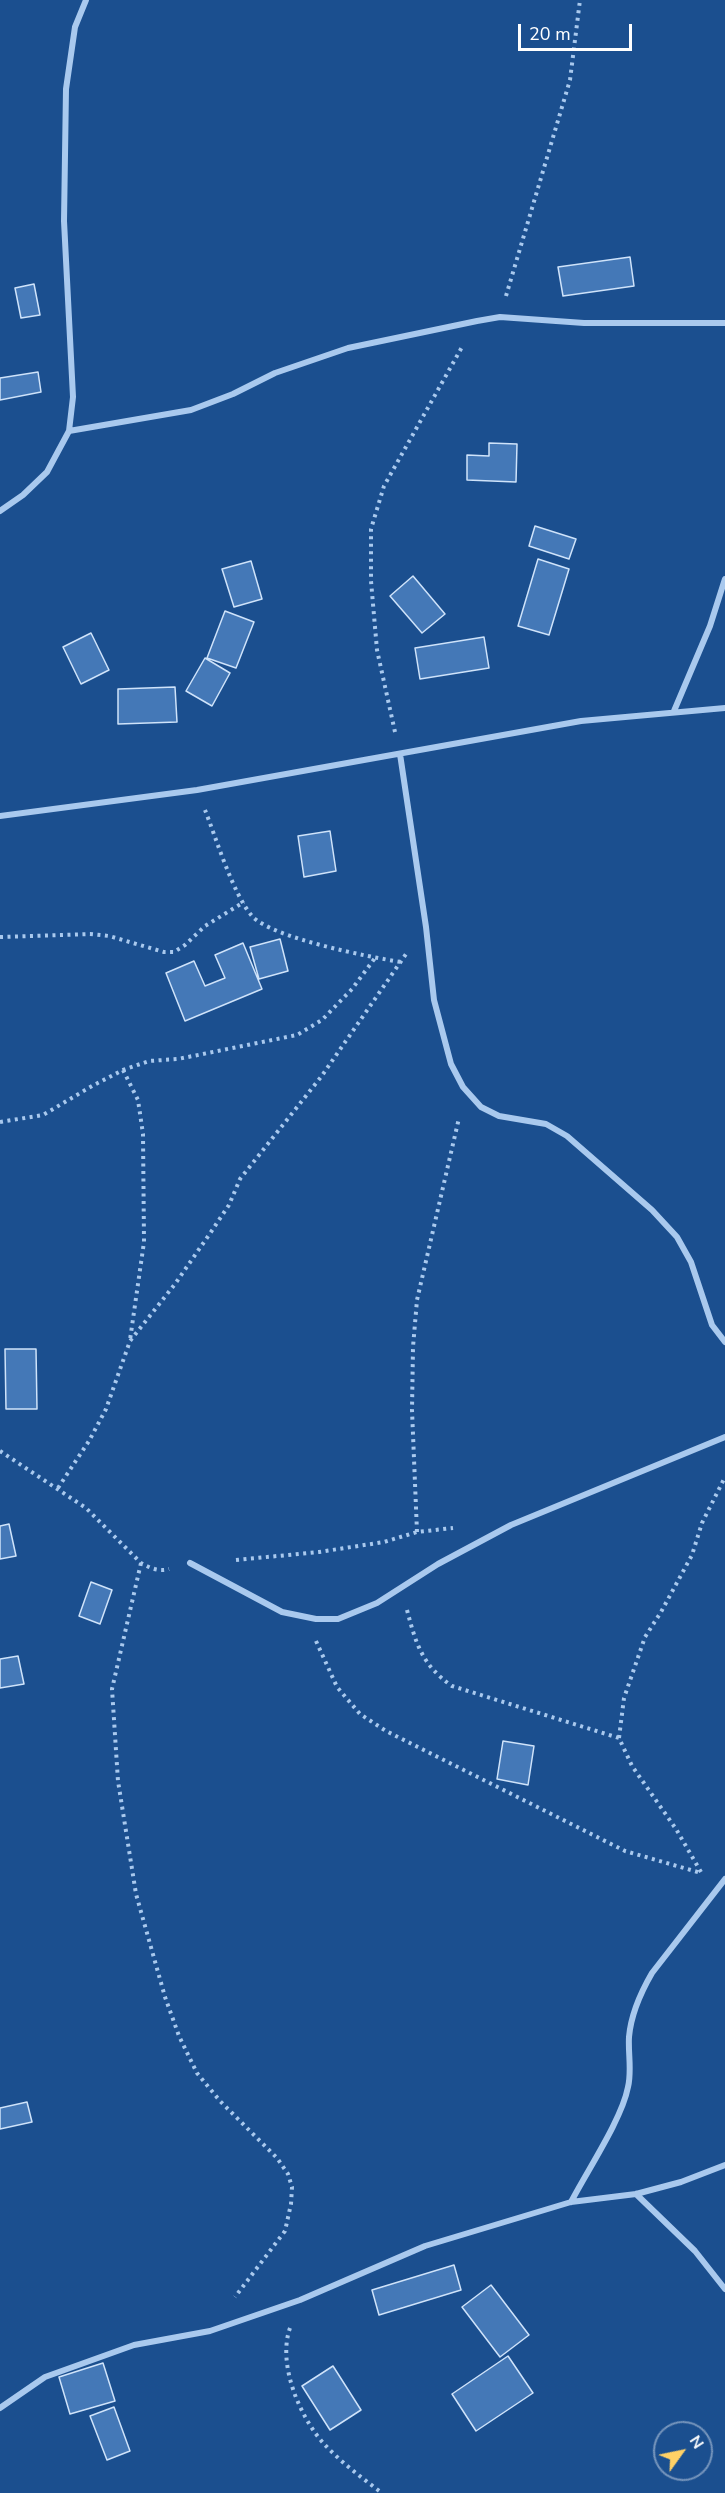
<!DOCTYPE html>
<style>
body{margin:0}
#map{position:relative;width:725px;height:2493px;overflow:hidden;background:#1b4f8f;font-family:"Nunito Sans",sans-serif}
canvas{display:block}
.north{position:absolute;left:653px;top:2421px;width:60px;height:60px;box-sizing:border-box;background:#1b4f8f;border:2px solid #7695bc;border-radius:50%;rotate:57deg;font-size:16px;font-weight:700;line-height:24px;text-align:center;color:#fff}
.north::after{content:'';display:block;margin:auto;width:21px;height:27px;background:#ffd166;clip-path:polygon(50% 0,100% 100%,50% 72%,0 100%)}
.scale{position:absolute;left:518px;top:24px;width:114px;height:27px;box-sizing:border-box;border:3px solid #fff;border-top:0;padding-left:8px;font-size:18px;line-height:21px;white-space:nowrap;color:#fff;-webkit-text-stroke:4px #1b4f8f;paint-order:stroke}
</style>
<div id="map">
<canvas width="725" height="2493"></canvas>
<div class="north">N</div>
<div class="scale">20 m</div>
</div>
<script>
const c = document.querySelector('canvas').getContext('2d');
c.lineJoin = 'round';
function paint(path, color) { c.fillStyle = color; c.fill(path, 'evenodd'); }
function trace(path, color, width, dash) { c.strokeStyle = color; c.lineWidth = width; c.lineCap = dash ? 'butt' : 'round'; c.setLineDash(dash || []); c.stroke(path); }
const building = new Path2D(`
 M 630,257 L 634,286 L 563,296 L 558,267 Z
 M 34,284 L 40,315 L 21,318 L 15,288 Z
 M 38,372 L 41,392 L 0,400 L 0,378 Z
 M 489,443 L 517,444 L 516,482 L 467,480 L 467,455 L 489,456 Z
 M 535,526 L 576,539 L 569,559 L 529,546 Z
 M 538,559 L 569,569 L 549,635 L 518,626 Z
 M 251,561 L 262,599 L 234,607 L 222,569 Z
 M 413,576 L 445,614 L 422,633 L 390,596 Z
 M 225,611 L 254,622 L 236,668 L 207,658 Z
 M 91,633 L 109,670 L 81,684 L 63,647 Z
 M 484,637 L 489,668 L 420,679 L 415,648 Z
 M 205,658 L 230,673 L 212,706 L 186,691 Z
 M 175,687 L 177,722 L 118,724 L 118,689 Z
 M 330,831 L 336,871 L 304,877 L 298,836 Z
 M 280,939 L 288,971 L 259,979 L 250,947 Z
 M 243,943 L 262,989 L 185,1021 L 166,973 L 194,961 L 205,986 L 225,978 L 215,955 Z
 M 5,1349 L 36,1349 L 37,1409 L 6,1409 Z
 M 9,1524 L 16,1556 L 0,1559 L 0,1526 Z
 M 91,1582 L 112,1590 L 100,1624 L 79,1616 Z
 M 18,1656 L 24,1684 L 0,1688 L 0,1659 Z
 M 503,1741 L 534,1746 L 528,1785 L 497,1779 Z
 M 27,2102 L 32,2122 L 0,2129 L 0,2108 Z
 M 454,2265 L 461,2290 L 379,2315 L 372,2290 Z
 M 491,2285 L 529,2335 L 500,2357 L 462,2307 Z
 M 508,2356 L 533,2393 L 476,2431 L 452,2394 Z
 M 103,2363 L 115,2401 L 70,2414 L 59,2377 Z
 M 333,2366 L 361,2410 L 330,2430 L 302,2386 Z
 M 114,2407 L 130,2451 L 107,2460 L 90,2416 Z`);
const path = new Path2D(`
 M 506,296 L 570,80 L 580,0
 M 395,732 L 377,650 L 371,581 L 371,529 L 384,486 L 462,347
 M 205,810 C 216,838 233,894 252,916 C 272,938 369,957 401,962
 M 0,937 L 90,934 L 109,936 L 164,952 L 174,952 L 185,945 L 205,926 L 244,902
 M 123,1070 L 138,1100 L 143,1134 L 144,1242 L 130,1340
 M 0,1122 L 43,1115 L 92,1086 L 123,1070 L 149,1061 L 178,1059 L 297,1035 L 322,1020 L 352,989 L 375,958
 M 0,1451 L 86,1508 L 141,1563 C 150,1568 159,1572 169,1569
 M 58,1488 L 89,1441 L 106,1409 L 130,1341 L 175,1284 L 211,1232 L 229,1205 L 240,1179 L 321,1077 L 406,954
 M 417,1532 L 412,1410 L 413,1347 L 417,1300 L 459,1118
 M 236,1560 L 319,1552 L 384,1542 L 417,1532 L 453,1528
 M 141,1563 L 112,1689 L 118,1781 L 136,1894 L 165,1997 L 179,2036 L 197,2073 L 220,2101 L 277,2158 L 288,2174 L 292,2187 L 291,2204 L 285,2231 L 235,2297
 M 407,1610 C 416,1644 422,1665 452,1686 L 619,1738
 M 316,1641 L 337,1687 L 360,1714 L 386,1731 L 625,1851 L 701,1873
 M 701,1872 L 676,1829 L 632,1766 L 619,1738 L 624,1698 L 645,1637 L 661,1612 L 692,1555 L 702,1523 L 725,1477
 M 290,2328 C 277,2364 300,2418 325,2445 C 342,2463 362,2478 382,2493`);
const minor = new Path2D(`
 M 69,431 L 191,410 L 233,394 L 275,373 L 348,348 L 477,321 L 500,317 L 584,323 L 725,323
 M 0,511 L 23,495 L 47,472 L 69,431 L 73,397 L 64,221 L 66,89 L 75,27 L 86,0
 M 674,711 L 710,626 L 725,579
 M 400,754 L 426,927 L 434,1000 L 451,1064 L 463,1087 L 481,1107 L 499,1116 L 546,1124 L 567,1136 L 652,1210 L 677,1237 L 691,1262 L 712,1325 L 725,1342
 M 0,816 L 197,790 L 581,721 L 725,708
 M 190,1563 L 282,1612 L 316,1619 L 338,1619 L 377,1603 L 438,1564 L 511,1525 L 725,1437
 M 636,2194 L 695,2251 L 725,2289
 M 571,2202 C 587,2171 622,2119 628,2087 C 632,2071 628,2054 629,2037 C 631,2014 641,1992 652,1973 L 725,1879
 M 0,2408 L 45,2377 L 134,2345 L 210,2331 L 300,2300 L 425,2246 L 571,2202 L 636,2194 L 681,2182 L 725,2165`);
paint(building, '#4478b7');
trace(building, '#cfe3fa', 1.5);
trace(path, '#a9c9ee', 4, [3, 4.5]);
trace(minor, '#a9c9ee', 6);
</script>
